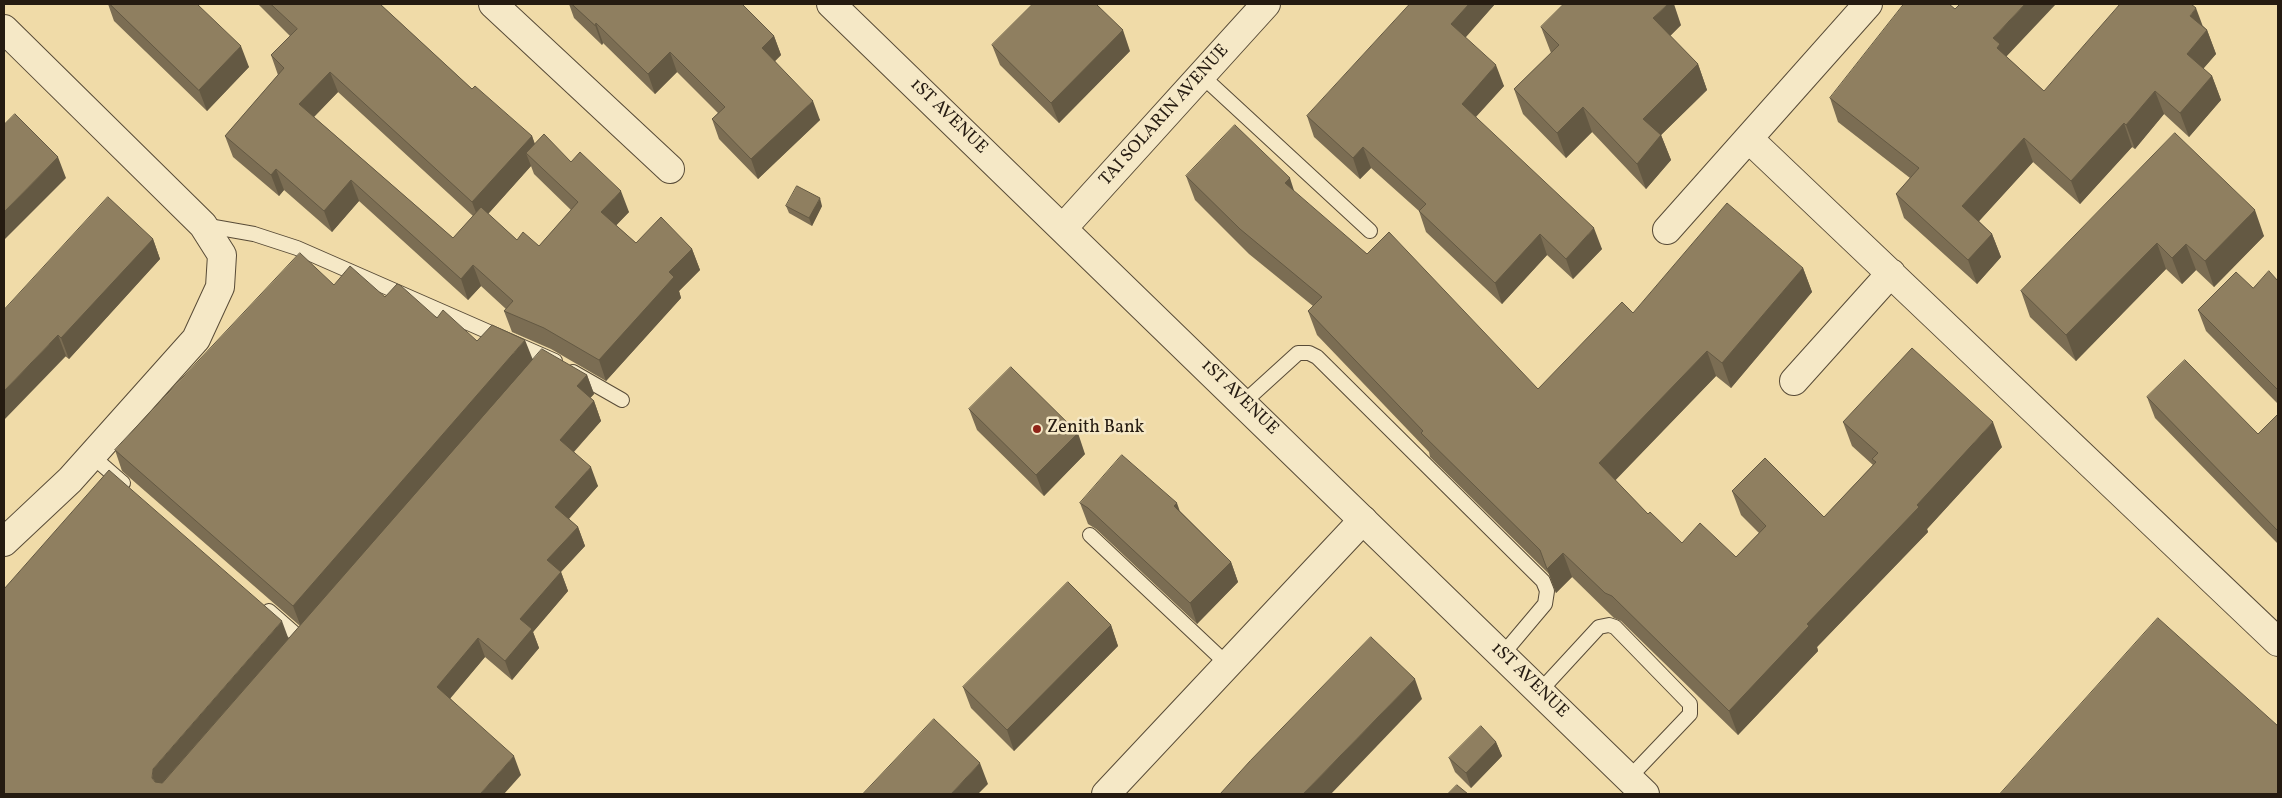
<!DOCTYPE html>
<style>
body{margin:0}
#map{position:relative;width:2282px;height:798px;overflow:hidden;background:#f0dba8;font-family:Vollkorn,serif}
canvas{display:block}
.frame{position:absolute;inset:0;border:5px solid #251b11;pointer-events:none}
</style>
<div id="map">
<canvas width="2282" height="798"></canvas>
<div class="frame"></div>
</div>
<script>
const c = document.querySelector('canvas').getContext('2d');
c.lineJoin = 'round';
function trace(path, color, width, dash) { c.strokeStyle = color; c.lineWidth = width; c.lineCap = dash ? 'butt' : 'round'; c.setLineDash(dash || []); c.stroke(path); }
function paint(path, color) { c.fillStyle = color; c.fill(path, 'evenodd'); }
function label(font, color, halo, rows, align = 'center') {
  c.font = font + ' Vollkorn,serif'; c.lineWidth = 5; c.setLineDash([]); c.textBaseline = 'middle'; c.strokeStyle = halo; c.fillStyle = color; for (const [text, x, y, turn = 0] of rows) {
    c.save(); c.translate(x, y); c.rotate((+turn || 0) * Math.PI / 180); c.textAlign = isNaN(turn) ? turn : align; if (halo) c.strokeText(text, 0, 0); c.fillText(text, 0, 0); c.restore();
  }
}
const service = new Path2D(`
 M 1201,75 L 1370,231
 M 203,225 L 254,234 L 297,248 L 555,361
 M 573,372 L 622,400
 M 1243,403 L 1298,353 L 1309,353 L 1317,357 L 1543,581 L 1547,591 L 1545,604 L 1502,655
 M 92,456 L 123,483
 M 1090,535 L 1227,664
 M 269,611 L 302,640
 M 1540,691 L 1599,627 L 1609,625 L 1615,627 L 1690,704 L 1690,714 L 1629,778`);
const minor = new Path2D(`
 M 493,4 L 670,169
 M 4,29 L 203,225 L 222,255 L 220,287 L 196,339 L 70,480 L 4,542
 M 1749,139 L 2278,642
 M 1063,228 L 1266,4
 M 1667,230 L 1868,4
 M 1794,381 L 1891,273
 M 1106,794 L 1363,520`);
const tertiary = new Path2D(`
 M 831,4 L 1645,794`);
const wall = new Path2D(`
 M 108,4 L 197,4 L 249,67 L 207,111 L 114,21 Z
 M 258,4 L 380,4 L 472,89 L 532,136 L 535,144 L 571,162 L 629,212 L 616,225 L 636,243 L 692,249 L 700,270 L 679,291 L 681,298 L 606,381 L 551,349 L 512,332 L 504,311 L 506,309 L 481,286 L 468,300 L 359,201 L 332,232 L 284,190 L 279,196 L 233,157 L 225,136 L 278,75 L 271,55 L 290,36 ZM 338,92 L 473,216 L 453,238 L 314,117 ZM 531,166 L 534,174 L 571,210 L 539,246 L 517,240 L 488,214 Z
 M 569,4 L 742,4 L 774,36 L 781,55 L 775,61 L 820,120 L 758,179 L 719,139 L 712,119 L 718,113 L 677,72 L 655,94 L 603,43 L 602,45 L 574,18 Z
 M 1410,4 L 1495,4 L 1465,37 L 1504,86 L 1476,117 L 1602,249 L 1573,279 L 1547,255 L 1502,304 L 1426,232 L 1419,211 L 1371,168 L 1360,179 L 1314,137 L 1307,116 Z
 M 1681,25 L 1670,36 L 1698,64 L 1707,90 L 1661,135 L 1671,160 L 1646,189 L 1592,132 L 1566,158 L 1523,114 L 1514,89 L 1551,53 L 1541,27 Z
 M 2203,26 L 2207,30 L 2216,54 L 2203,69 L 2212,76 L 2221,100 L 2189,137 L 2164,114 L 2135,149 L 2132,147 L 2080,204 L 2033,162 L 1979,221 L 1992,234 L 2001,257 L 1977,284 L 1904,218 L 1896,194 L 1910,178 L 1838,122 L 1830,98 L 2007,57 L 2044,91 Z
 M 992,45 L 1130,51 L 1059,123 L 1000,65 Z
 M 2175,133 L 2264,236 L 2214,287 L 2196,270 L 2182,284 L 2166,269 L 2076,361 L 2030,317 L 2021,291 Z
 M 1186,176 L 1294,192 L 1367,254 L 1538,389 L 1633,313 L 1803,268 L 1812,292 L 1731,388 L 1716,376 L 1615,480 L 1648,514 L 1682,543 L 1736,557 L 1759,533 L 1741,515 L 1732,491 L 1824,517 L 1873,465 L 1852,446 L 1843,422 L 2002,447 L 1927,529 L 1928,532 L 1817,647 L 1818,651 L 1738,735 L 1621,621 L 1614,618 L 1572,577 L 1556,593 L 1549,574 L 1430,457 L 1429,452 L 1317,335 L 1308,311 L 1313,306 L 1249,254 L 1195,200 Z
 M 786,206 L 822,206 L 812,226 L 789,213 Z
 M 153,239 L 160,259 L 69,359 L 4,310 Z
 M 2278,281 L 2278,404 L 2206,331 L 2198,310 L 2253,288 Z
 M 334,285 L 385,297 L 437,318 L 477,341 L 532,360 L 587,375 L 594,394 L 590,398 L 594,401 L 601,421 L 574,452 L 598,486 L 569,519 L 578,527 L 585,546 L 561,572 L 568,591 L 533,632 L 539,648 L 512,680 L 485,657 L 450,698 L 521,775 L 289,639 L 300,626 L 122,471 L 115,450 Z
 M 2147,397 L 2258,434 L 2278,414 L 2278,544 L 2155,418 Z
 M 969,409 L 1085,454 L 1044,496 L 977,430 Z
 M 1080,503 L 1180,511 L 1231,562 L 1238,582 L 1197,624 L 1096,529 L 1088,524 Z
 M 1111,625 L 1118,646 L 1014,751 L 971,708 L 963,687 Z
 M 1496,742 L 1502,756 L 1471,788 L 1455,772 L 1449,758 Z`);
const shadedWall = new Path2D(`
 M 1469,4 L 1495,4 L 1459,45 L 1451,24 Z
 M 1668,4 L 1674,4 L 1681,25 L 1662,44 L 1653,18 Z
 M 2025,4 L 2056,4 L 2005,58 L 2005,72 L 1993,38 Z
 M 2196,8 L 2205,32 L 2190,16 Z
 M 596,23 L 603,43 L 602,45 L 595,25 Z
 M 1123,30 L 1130,51 L 1059,123 L 1051,103 Z
 M 2207,30 L 2216,54 L 2195,78 L 2187,54 Z
 M 774,36 L 781,55 L 769,67 L 762,48 Z
 M 241,46 L 249,67 L 207,111 L 199,90 Z
 M 670,52 L 677,72 L 655,94 L 648,74 Z
 M 1698,64 L 1707,90 L 1661,135 L 1671,160 L 1646,189 L 1637,164 L 1643,119 Z
 M 1496,65 L 1504,86 L 1469,124 L 1462,104 Z
 M 330,72 L 338,92 L 306,125 L 299,104 Z
 M 2212,76 L 2221,100 L 2189,137 L 2180,113 Z
 M 2155,91 L 2164,114 L 2135,149 L 2126,125 Z
 M 813,101 L 820,120 L 758,179 L 751,159 Z
 M 1583,107 L 1592,132 L 1566,158 L 1557,133 Z
 M 2124,123 L 2132,147 L 2080,204 L 2071,181 Z
 M 532,136 L 539,157 L 526,153 L 531,166 L 480,223 L 472,202 Z
 M 2024,138 L 2033,162 L 1971,230 L 1962,206 Z
 M 1363,147 L 1371,168 L 1360,179 L 1353,158 Z
 M 58,157 L 66,178 L 4,240 L 4,212 Z
 M 276,169 L 284,190 L 279,196 L 271,175 Z
 M 1290,178 L 1298,203 L 1285,183 Z
 M 351,180 L 359,201 L 332,232 L 324,211 Z
 M 621,191 L 629,212 L 609,233 L 601,212 Z
 M 820,198 L 822,206 L 812,226 L 809,218 Z
 M 2255,210 L 2264,236 L 2214,287 L 2205,261 Z
 M 1594,228 L 1602,249 L 1573,279 L 1566,259 Z
 M 1540,234 L 1547,255 L 1502,304 L 1495,283 Z
 M 1992,234 L 2001,257 L 1977,284 L 1968,260 Z
 M 153,239 L 160,259 L 69,359 L 61,338 Z
 M 2157,243 L 2166,269 L 2076,361 L 2066,335 Z
 M 2186,244 L 2196,270 L 2182,284 L 2172,258 Z
 M 692,249 L 700,270 L 679,291 L 681,298 L 606,381 L 599,360 L 669,272 Z
 M 473,265 L 481,286 L 468,300 L 461,279 Z
 M 1803,268 L 1812,292 L 1731,388 L 1722,363 Z
 M 58,335 L 66,356 L 4,420 L 4,391 Z
 M 525,340 L 533,360 L 301,627 L 293,606 Z
 M 1707,351 L 1716,376 L 1608,488 L 1599,463 Z
 M 587,375 L 594,394 L 584,405 L 577,386 Z
 M 594,401 L 601,421 L 567,459 L 560,440 Z
 M 1993,422 L 2002,447 L 1927,529 L 1928,532 L 1817,647 L 1818,651 L 1738,735 L 1729,711 L 1807,624 Z
 M 1078,433 L 1085,454 L 1044,496 L 1036,475 Z
 M 591,467 L 598,486 L 562,526 L 555,507 Z
 M 1177,503 L 1184,523 L 1174,506 Z
 M 578,527 L 585,546 L 554,579 L 547,560 Z
 M 1563,553 L 1572,577 L 1556,593 L 1547,569 Z
 M 1231,562 L 1238,582 L 1197,624 L 1190,603 Z
 M 561,572 L 568,591 L 533,632 L 539,648 L 512,680 L 505,661 L 520,619 Z
 M 282,621 L 289,640 L 160,788 L 152,778 L 153,769 Z
 M 1111,625 L 1118,646 L 1014,751 L 1007,730 Z
 M 478,638 L 485,657 L 444,706 L 437,687 Z
 M 1415,679 L 1422,699 L 1331,794 L 1303,794 Z
 M 1496,742 L 1502,756 L 1471,788 L 1466,773 Z
 M 514,756 L 521,775 L 504,794 L 481,794 L 481,793 Z
 M 980,763 L 988,784 L 978,794 L 951,794 Z`);
const building = new Path2D(`
 M 110,4 L 197,4 L 241,46 L 199,90 Z
 M 271,4 L 380,4 L 472,89 L 475,86 L 532,136 L 472,202 L 330,72 L 299,104 L 453,238 L 481,207 L 517,240 L 523,232 L 539,246 L 578,202 L 526,153 L 544,134 L 571,162 L 580,152 L 621,191 L 601,212 L 636,243 L 661,217 L 692,249 L 669,272 L 674,277 L 599,360 L 544,328 L 504,311 L 513,301 L 473,265 L 461,279 L 351,180 L 324,211 L 276,169 L 271,175 L 225,136 L 284,68 L 271,55 L 297,29 Z
 M 572,4 L 742,4 L 774,36 L 762,48 L 813,101 L 751,159 L 712,119 L 725,107 L 670,52 L 648,74 L 596,23 L 595,25 Z
 M 1033,4 L 1096,4 L 1123,30 L 1051,103 L 992,45 Z
 M 1410,4 L 1469,4 L 1451,24 L 1496,65 L 1462,104 L 1594,228 L 1566,259 L 1540,234 L 1495,283 L 1419,211 L 1426,204 L 1363,147 L 1353,158 L 1307,116 Z
 M 1564,4 L 1668,4 L 1653,18 L 1698,64 L 1643,119 L 1661,135 L 1637,164 L 1583,107 L 1557,133 L 1514,89 L 1559,45 L 1541,27 Z
 M 1904,4 L 1949,4 L 1955,9 L 1960,4 L 2025,4 L 1993,38 L 2000,44 L 1997,48 L 2044,91 L 2120,4 L 2191,4 L 2196,8 L 2190,16 L 2207,30 L 2187,54 L 2212,76 L 2180,113 L 2155,91 L 2126,125 L 2124,123 L 2071,181 L 2024,138 L 1962,206 L 1992,234 L 1968,260 L 1896,194 L 1919,168 L 1830,98 Z
 M 15,114 L 58,157 L 4,212 L 4,125 Z
 M 1235,125 L 1290,178 L 1285,183 L 1367,254 L 1389,232 L 1538,389 L 1622,302 L 1633,313 L 1727,203 L 1803,268 L 1722,363 L 1707,351 L 1599,463 L 1648,514 L 1650,512 L 1682,543 L 1700,523 L 1736,557 L 1766,526 L 1732,491 L 1765,458 L 1824,517 L 1876,462 L 1872,459 L 1878,453 L 1843,422 L 1912,348 L 1993,422 L 1917,505 L 1919,507 L 1807,624 L 1809,626 L 1729,711 L 1612,596 L 1605,593 L 1563,553 L 1547,569 L 1540,550 L 1421,433 L 1423,431 L 1308,311 L 1322,297 L 1240,229 L 1186,176 Z
 M 2175,133 L 2255,210 L 2205,261 L 2186,244 L 2172,258 L 2157,243 L 2066,335 L 2021,291 Z
 M 797,186 L 820,198 L 809,218 L 786,206 Z
 M 108,197 L 153,239 L 61,338 L 58,335 L 4,391 L 4,310 Z
 M 300,253 L 334,285 L 350,266 L 385,297 L 397,284 L 400,285 L 437,318 L 443,310 L 477,341 L 492,325 L 525,340 L 293,606 L 115,450 Z
 M 2269,271 L 2278,281 L 2278,390 L 2198,310 L 2236,272 L 2253,288 Z
 M 542,349 L 587,375 L 577,386 L 594,401 L 560,440 L 591,467 L 555,507 L 578,527 L 547,560 L 561,572 L 520,619 L 532,629 L 505,661 L 478,638 L 437,687 L 514,756 L 481,793 L 482,794 L 4,794 L 4,589 L 109,470 L 282,621 L 153,769 L 152,778 L 155,782 L 162,783 Z
 M 2185,360 L 2258,434 L 2278,414 L 2278,531 L 2147,397 Z
 M 1011,367 L 1078,433 L 1036,475 L 969,409 Z
 M 1122,455 L 1177,503 L 1174,506 L 1231,562 L 1190,603 L 1088,508 L 1080,503 Z
 M 1068,582 L 1111,625 L 1007,730 L 963,687 Z
 M 2158,618 L 2278,726 L 2278,794 L 2000,794 Z
 M 1371,637 L 1415,679 L 1303,794 L 1220,794 L 1250,761 Z
 M 934,719 L 980,763 L 951,794 L 863,794 Z
 M 1481,726 L 1496,742 L 1466,773 L 1449,758 Z
 M 1457,785 L 1468,794 L 1448,794 Z`);
const markers = [
 [1037,429,5,"#8f2418"]
];
const streetNames = [
 ["TAI SOLARIN AVENUE",1165,116,-48],
 ["1ST AVENUE",948,117,44],
 ["1ST AVENUE",1239,398,44],
 ["1ST AVENUE",1529,681,44]
];
const poiNames = [
 ["Zenith Bank",1047,429]
];
trace(service, '#584b37', 16);
trace(minor, '#584b37', 30);
trace(tertiary, '#584b37', 30);
trace(service, '#f5e8c6', 14);
trace(minor, '#f5e8c6', 28);
trace(tertiary, '#f5e8c6', 28);
paint(wall, '#7b6d53');
paint(shadedWall, '#645943');
paint(building, '#8f7f60');
trace(building, '#645943', 1);
for (const [x, y, r, color] of markers) { const dot = new Path2D(); dot.arc(x, y, r, 0, 2 * Math.PI); c.fillStyle = color; c.fill(dot); trace(dot, '#f5e8c6', 2); }
label('18px', '#251b11', '#f5e8c6', streetNames);
label('18px', '#251b11', '#f5e8c6', poiNames, 'left');
</script>
